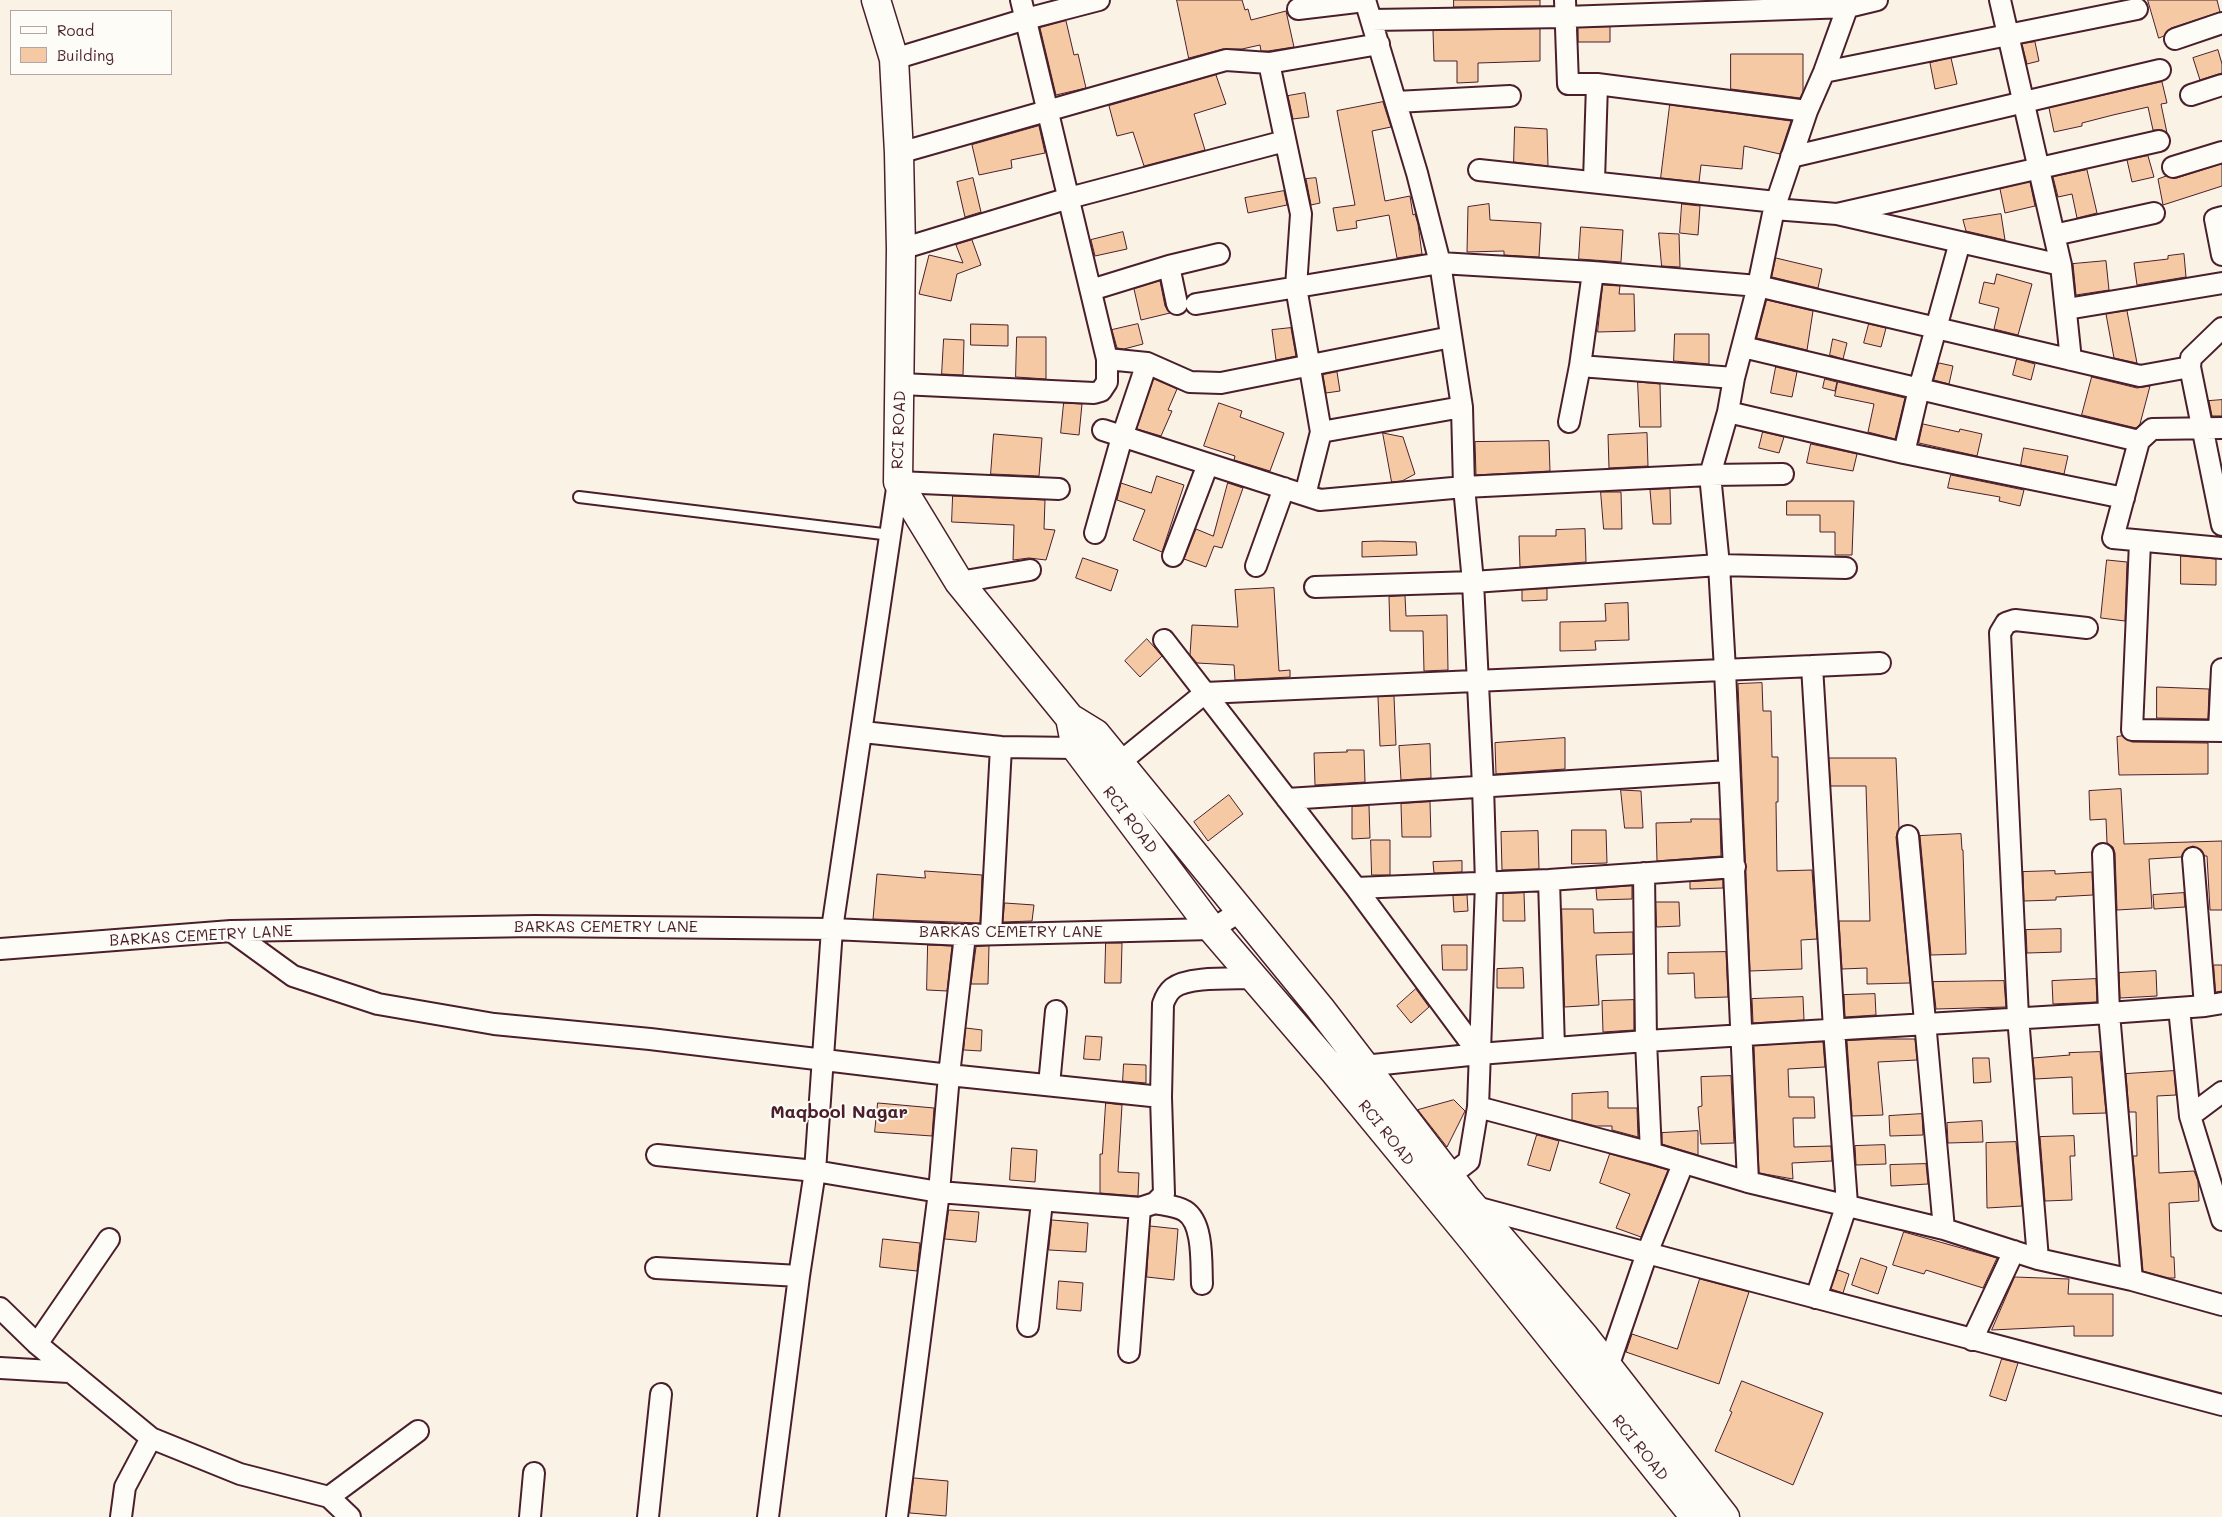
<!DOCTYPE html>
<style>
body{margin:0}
#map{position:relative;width:2222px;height:1517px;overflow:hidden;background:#fbf2e6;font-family:Mali,sans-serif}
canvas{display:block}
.legend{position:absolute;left:10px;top:10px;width:162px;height:65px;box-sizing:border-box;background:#fdfcf7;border:1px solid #b5a4a5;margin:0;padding:6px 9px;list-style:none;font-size:15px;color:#4a1f2b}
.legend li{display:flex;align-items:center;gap:10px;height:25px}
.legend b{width:25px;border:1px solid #b5a4a5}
</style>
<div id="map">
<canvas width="2222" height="1517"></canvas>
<ul class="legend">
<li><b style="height:6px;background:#fdfcf7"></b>Road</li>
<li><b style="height:14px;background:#f5c9a4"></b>Building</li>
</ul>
</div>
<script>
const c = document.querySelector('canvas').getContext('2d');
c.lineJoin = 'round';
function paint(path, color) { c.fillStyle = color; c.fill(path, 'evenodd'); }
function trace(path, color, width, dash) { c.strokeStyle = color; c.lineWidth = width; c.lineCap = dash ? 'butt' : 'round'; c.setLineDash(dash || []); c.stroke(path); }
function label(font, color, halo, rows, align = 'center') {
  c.font = font + ' Mali,sans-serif'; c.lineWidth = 4; c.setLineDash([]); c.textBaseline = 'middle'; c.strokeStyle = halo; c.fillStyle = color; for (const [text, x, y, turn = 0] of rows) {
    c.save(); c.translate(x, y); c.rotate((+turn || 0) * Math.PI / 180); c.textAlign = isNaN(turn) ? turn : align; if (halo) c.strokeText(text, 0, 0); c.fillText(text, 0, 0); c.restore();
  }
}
const building = new Path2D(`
 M 1177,0 L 1242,0 L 1245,10 L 1248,9 L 1251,20 L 1286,11 L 1294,47 L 1268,51 L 1261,51 L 1260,45 L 1242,49 L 1223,49 L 1189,58 Z
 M 1454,0 L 1540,0 L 1540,6 L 1454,7 Z
 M 2148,0 L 2217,0 L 2220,12 L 2171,28 L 2164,36 L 2159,38 Z
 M 1066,21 L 1074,55 L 1078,54 L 1086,88 L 1056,95 L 1040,28 Z
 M 1610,27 L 1610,42 L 1578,42 L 1578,28 Z
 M 1540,29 L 1540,61 L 1478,63 L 1478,82 L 1457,83 L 1457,61 L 1434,61 L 1433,31 Z
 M 2035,42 L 2039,61 L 2027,64 L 2022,44 Z
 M 2218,50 L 2222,64 L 2222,73 L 2200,80 L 2193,58 Z
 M 1731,54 L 1803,54 L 1803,92 L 1800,98 L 1731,89 Z
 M 1951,58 L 1957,84 L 1935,89 L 1930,63 Z
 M 1216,75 L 1226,104 L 1194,114 L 1205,150 L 1144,166 L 1133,132 L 1117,136 L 1109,106 Z
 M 2162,82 L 2167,103 L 2161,104 L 2167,133 L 2162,130 L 2153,130 L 2148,107 L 2113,115 L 2082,123 L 2082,126 L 2054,132 L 2049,108 Z
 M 1305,93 L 1309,117 L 1293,119 L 1288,96 Z
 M 1383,102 L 1391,127 L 1372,131 L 1385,201 L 1410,196 L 1413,215 L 1415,214 L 1418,224 L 1422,254 L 1397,258 L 1389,215 L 1356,221 L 1357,228 L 1337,231 L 1333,208 L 1355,205 L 1337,111 Z
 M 1670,105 L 1791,121 L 1780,154 L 1744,146 L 1742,169 L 1701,165 L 1699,182 L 1661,178 Z
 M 1039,126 L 1045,153 L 1011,160 L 1012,168 L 979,175 L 972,145 Z
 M 1515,127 L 1547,129 L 1548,166 L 1514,162 Z
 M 2148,156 L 2154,177 L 2132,182 L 2127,160 Z
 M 2222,164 L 2222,186 L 2163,205 L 2158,179 L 2166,176 L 2176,178 Z
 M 2087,170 L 2097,213 L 2077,218 L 2072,194 L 2058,197 L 2053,177 Z
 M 973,178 L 981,212 L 965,217 L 957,182 Z
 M 1316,178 L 1320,203 L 1311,205 L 1306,179 Z
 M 2030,182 L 2035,206 L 2005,213 L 2000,189 Z
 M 1284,191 L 1287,205 L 1248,213 L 1245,198 Z
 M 1489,204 L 1490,220 L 1541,223 L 1539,257 L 1504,255 L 1504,251 L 1467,252 L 1468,207 Z
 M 1682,204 L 1700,206 L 1698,235 L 1680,233 Z
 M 2001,214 L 2005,240 L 1966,231 L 1963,220 Z
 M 1581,227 L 1623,230 L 1621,262 L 1579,259 Z
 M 1123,232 L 1127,249 L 1095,256 L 1091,240 Z
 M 1659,233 L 1679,234 L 1680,267 L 1662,266 Z
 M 972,240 L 981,265 L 957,274 L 951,301 L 919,294 L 929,255 L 963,263 L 956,245 Z
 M 2184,254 L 2186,277 L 2137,285 L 2134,263 L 2168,259 L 2168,256 Z
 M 1776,258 L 1822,269 L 1818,288 L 1772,277 Z
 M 2106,261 L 2109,290 L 2076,295 L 2073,264 Z
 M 1997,274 L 2032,284 L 2018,335 L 1994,329 L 1999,308 L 1979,303 L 1984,282 L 1994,284 Z
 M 1160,281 L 1165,306 L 1170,313 L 1141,320 L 1134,289 Z
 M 1603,285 L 1620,286 L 1619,294 L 1634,294 L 1635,331 L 1598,332 Z
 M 1767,300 L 1813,311 L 1807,350 L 1757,338 Z
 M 2127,311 L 2137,363 L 2114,358 L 2106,314 Z
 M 971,324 L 1008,325 L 1008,346 L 971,345 Z
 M 1138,324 L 1143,344 L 1124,349 L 1117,348 L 1112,330 Z
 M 1869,324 L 1886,328 L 1881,347 L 1864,343 Z
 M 1291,328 L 1296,356 L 1276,360 L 1272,330 Z
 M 1675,334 L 1709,334 L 1709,364 L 1674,361 Z
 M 1017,337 L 1046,337 L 1046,379 L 1016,377 Z
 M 944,339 L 964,340 L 963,375 L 942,374 Z
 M 1833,339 L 1847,343 L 1843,359 L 1830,355 Z
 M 2017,359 L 2035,364 L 2031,380 L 2013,375 Z
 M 1939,363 L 1953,366 L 1949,384 L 1934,380 Z
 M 1776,367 L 1797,372 L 1792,397 L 1771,393 Z
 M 1337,372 L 1340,391 L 1326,393 L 1323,375 Z
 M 2092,377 L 2137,388 L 2150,386 L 2140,424 L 2136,428 L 2082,415 Z
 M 1154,379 L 1177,389 L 1168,410 L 1172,411 L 1161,436 L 1137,429 Z
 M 1825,379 L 1837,382 L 1835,391 L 1823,388 Z
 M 1638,382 L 1660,384 L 1661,427 L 1640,427 Z
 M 1838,382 L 1905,398 L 1895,439 L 1868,432 L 1874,404 L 1835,396 Z
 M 2222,400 L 2222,416 L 2212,416 L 2209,401 Z
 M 1064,403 L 1082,404 L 1079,435 L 1061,433 Z
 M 1219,403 L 1242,411 L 1240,417 L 1284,433 L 1270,471 L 1234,460 L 1235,456 L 1204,446 Z
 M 1923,424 L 1959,432 L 1960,429 L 1982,434 L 1977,456 L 1919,443 Z
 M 1763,432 L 1784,437 L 1779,453 L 1759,448 Z
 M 1383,433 L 1403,437 L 1415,474 L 1402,481 L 1392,482 Z
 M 1647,433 L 1648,466 L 1609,468 L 1608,435 Z
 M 994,434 L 1042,438 L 1039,476 L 991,474 Z
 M 1549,441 L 1550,471 L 1476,475 L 1475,442 Z
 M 1811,444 L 1857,454 L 1853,471 L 1807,463 Z
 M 2024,448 L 2068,456 L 2064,474 L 2021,465 Z
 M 1951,475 L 2024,490 L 2020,506 L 1999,501 L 2000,497 L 1948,488 Z
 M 1157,476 L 1184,485 L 1162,552 L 1133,540 L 1145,510 L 1117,500 L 1121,483 L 1151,493 Z
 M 1228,483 L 1243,488 L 1222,548 L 1214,546 L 1206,567 L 1184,559 L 1196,529 L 1213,536 Z
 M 1670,489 L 1671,524 L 1653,524 L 1650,490 Z
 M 1601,492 L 1621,492 L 1622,529 L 1604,529 Z
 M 953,496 L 1045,500 L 1044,529 L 1055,530 L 1046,560 L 1029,558 L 1013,560 L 1014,525 L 952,522 Z
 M 1787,501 L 1854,501 L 1852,555 L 1835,555 L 1835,532 L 1820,532 L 1820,515 L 1787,515 Z
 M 1585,529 L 1586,562 L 1520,567 L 1519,536 L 1556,536 L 1556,530 Z
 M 1380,541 L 1416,542 L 1417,555 L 1362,557 L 1362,542 Z
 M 2181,556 L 2216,559 L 2216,585 L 2181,584 Z
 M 1083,558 L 1118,570 L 1111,591 L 1076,578 Z
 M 2107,560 L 2127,562 L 2125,621 L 2101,618 Z
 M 1274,588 L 1279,671 L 1290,670 L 1290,677 L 1235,680 L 1234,665 L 1197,663 L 1190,655 L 1192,625 L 1238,627 L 1235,590 Z
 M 1547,589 L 1547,600 L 1522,601 L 1522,590 Z
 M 1405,596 L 1406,616 L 1447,615 L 1448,670 L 1424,671 L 1423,631 L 1390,631 L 1389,597 Z
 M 1628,603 L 1629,640 L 1595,641 L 1596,650 L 1560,651 L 1560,622 L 1606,621 L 1605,604 Z
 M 1147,639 L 1162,656 L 1140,677 L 1125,661 Z
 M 1762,683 L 1763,711 L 1771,711 L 1772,757 L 1778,757 L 1778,802 L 1776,802 L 1777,871 L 1812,870 L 1817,939 L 1801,940 L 1802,969 L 1750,971 L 1738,684 Z
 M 2157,687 L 2209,689 L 2208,719 L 2157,718 Z
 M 1394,696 L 1396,745 L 1380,746 L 1378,697 Z
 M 2122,736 L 2132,742 L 2208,743 L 2208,774 L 2119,775 L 2117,737 Z
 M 1565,738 L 1565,769 L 1496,774 L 1495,743 Z
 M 1430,744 L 1431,778 L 1401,780 L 1399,746 Z
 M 1347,750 L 1364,750 L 1365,782 L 1315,785 L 1314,753 L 1347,752 Z
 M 1829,758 L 1896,758 L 1899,828 L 1896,837 L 1910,983 L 1867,984 L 1867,968 L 1842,969 L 1839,921 L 1870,921 L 1866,786 L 1831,786 Z
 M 2121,789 L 2124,844 L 2222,841 L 2222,910 L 2210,910 L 2207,856 L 2205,856 L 2198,848 L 2193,846 L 2186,849 L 2181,857 L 2149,859 L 2152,908 L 2117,910 L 2115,853 L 2113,847 L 2107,843 L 2106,819 L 2090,820 L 2089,791 Z
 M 1621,790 L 1641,791 L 1643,828 L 1625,828 Z
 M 1229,795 L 1243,814 L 1208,841 L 1194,822 Z
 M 1430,802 L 1431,837 L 1402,837 L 1401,804 Z
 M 1369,806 L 1370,838 L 1352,839 L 1352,807 Z
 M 1691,819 L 1720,819 L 1721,856 L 1657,861 L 1656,823 L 1691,822 Z
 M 1572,830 L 1606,830 L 1607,863 L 1572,864 Z
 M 1538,831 L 1539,869 L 1502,870 L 1501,832 Z
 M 1961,834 L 1962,850 L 1963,850 L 1966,954 L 1931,955 L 1920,836 Z
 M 1371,840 L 1390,840 L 1390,875 L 1372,875 Z
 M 1462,861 L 1462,872 L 1434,873 L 1433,862 Z
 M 925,871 L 982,875 L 980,923 L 873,919 L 877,874 L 925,878 Z
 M 2055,871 L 2055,874 L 2092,872 L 2093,895 L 2056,897 L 2056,900 L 2024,901 L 2023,872 Z
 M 1723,880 L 1723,888 L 1690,889 L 1690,882 Z
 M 1632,886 L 1632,899 L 1597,900 L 1596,889 Z
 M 1524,893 L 1525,921 L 1503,921 L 1503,894 Z
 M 2184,893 L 2185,907 L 2154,909 L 2153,895 Z
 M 1467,895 L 1468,911 L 1454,912 L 1453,896 Z
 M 1656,902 L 1679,902 L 1680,926 L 1657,927 Z
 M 1005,903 L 1034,905 L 1032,921 L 1003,922 Z
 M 1562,909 L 1593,909 L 1594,933 L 1633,932 L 1633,954 L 1596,955 L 1599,1005 L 1565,1007 Z
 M 2061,929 L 2061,952 L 2027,953 L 2026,930 Z
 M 1106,943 L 1122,943 L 1121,983 L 1105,983 Z
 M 928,945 L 952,946 L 947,991 L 927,990 Z
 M 1442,945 L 1467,945 L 1467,970 L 1443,970 Z
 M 989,946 L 988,984 L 971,984 L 976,947 Z
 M 1726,952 L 1728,997 L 1695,998 L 1694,973 L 1668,974 L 1668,953 Z
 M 2214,965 L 2222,965 L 2222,991 L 2216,992 Z
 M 1523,968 L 1524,988 L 1497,988 L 1497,969 Z
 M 2156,971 L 2157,996 L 2120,998 L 2119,973 Z
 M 2096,979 L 2097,1002 L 2053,1004 L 2052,981 Z
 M 2004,981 L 2006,1007 L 1936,1009 L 1933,982 Z
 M 1416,989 L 1429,1007 L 1411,1023 L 1397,1006 Z
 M 1875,994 L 1876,1015 L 1845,1017 L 1844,995 Z
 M 1803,997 L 1804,1020 L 1753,1023 L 1752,999 Z
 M 1634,1000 L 1634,1030 L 1603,1032 L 1602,1001 Z
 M 966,1028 L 982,1030 L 981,1051 L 964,1050 Z
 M 1086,1036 L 1102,1037 L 1100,1060 L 1084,1059 Z
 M 1879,1039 L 1915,1039 L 1917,1060 L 1878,1062 L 1883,1115 L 1852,1116 L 1847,1041 Z
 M 1823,1042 L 1825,1067 L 1788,1069 L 1789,1097 L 1814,1097 L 1815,1118 L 1793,1118 L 1794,1147 L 1831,1146 L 1832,1161 L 1792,1163 L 1793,1179 L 1759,1173 L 1754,1046 Z
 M 2100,1052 L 2106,1113 L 2073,1114 L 2072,1077 L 2035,1079 L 2033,1058 L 2070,1055 L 2069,1053 Z
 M 1973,1058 L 1989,1058 L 1991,1082 L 1974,1083 Z
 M 1124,1064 L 1146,1065 L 1146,1083 L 1123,1081 Z
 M 2174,1071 L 2176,1095 L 2157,1096 L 2159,1173 L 2194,1171 L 2198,1181 L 2199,1201 L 2169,1203 L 2171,1257 L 2174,1257 L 2175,1278 L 2169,1278 L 2143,1271 L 2133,1156 L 2137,1156 L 2136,1112 L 2129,1112 L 2126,1074 Z
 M 1731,1076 L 1734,1143 L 1701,1144 L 1698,1107 L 1702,1106 L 1701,1077 Z
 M 1608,1092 L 1608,1108 L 1637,1108 L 1638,1137 L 1612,1130 L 1612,1126 L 1596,1126 L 1572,1120 L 1572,1094 Z
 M 1454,1100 L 1465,1111 L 1447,1147 L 1418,1110 Z
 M 878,1103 L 934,1108 L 932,1136 L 875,1132 Z
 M 1106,1103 L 1122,1105 L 1118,1172 L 1139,1173 L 1138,1196 L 1100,1193 L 1100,1154 L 1102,1154 Z
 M 1922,1114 L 1923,1135 L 1890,1136 L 1889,1116 Z
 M 1982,1121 L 1983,1142 L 1948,1143 L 1947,1123 Z
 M 1698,1131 L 1698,1155 L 1662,1144 L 1662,1133 Z
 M 1537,1135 L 1559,1141 L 1550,1171 L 1528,1165 Z
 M 2074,1136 L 2075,1156 L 2070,1156 L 2072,1200 L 2045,1201 L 2040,1137 Z
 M 2016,1142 L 2022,1206 L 1987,1208 L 1986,1143 Z
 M 1885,1145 L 1886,1164 L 1856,1165 L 1855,1146 Z
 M 1012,1148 L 1037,1150 L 1035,1182 L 1010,1180 Z
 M 1610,1154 L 1668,1170 L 1641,1237 L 1616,1228 L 1630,1194 L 1600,1183 Z
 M 1926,1164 L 1928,1184 L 1891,1186 L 1890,1165 Z
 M 949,1210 L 979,1212 L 976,1242 L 945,1239 Z
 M 1052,1220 L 1088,1223 L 1086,1252 L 1049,1250 Z
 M 1150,1226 L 1178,1229 L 1174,1280 L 1147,1277 Z
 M 1904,1232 L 1997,1258 L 1983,1288 L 1926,1270 L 1924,1274 L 1893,1265 Z
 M 883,1239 L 920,1243 L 917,1271 L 880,1267 Z
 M 1861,1258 L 1887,1267 L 1878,1294 L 1852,1285 Z
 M 1838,1270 L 1849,1274 L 1843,1293 L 1831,1289 Z
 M 2015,1277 L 2069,1279 L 2068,1294 L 2113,1294 L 2113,1336 L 2074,1336 L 2074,1326 L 1992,1330 Z
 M 1700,1279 L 1749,1292 L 1719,1384 L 1626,1352 L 1632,1334 L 1677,1349 Z
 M 1059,1281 L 1083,1283 L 1081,1311 L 1057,1309 Z
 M 2002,1359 L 2018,1363 L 2006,1401 L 1990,1396 Z
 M 1742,1381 L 1823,1413 L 1793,1485 L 1715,1451 L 1732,1412 L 1730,1411 Z
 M 914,1478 L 948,1481 L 946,1516 L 910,1513 Z`);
const lane = new Path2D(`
 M 579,497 L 891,535`);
const street = new Path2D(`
 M 1021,0 L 1107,359
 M 1365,0 L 1417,173 L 1440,263 L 1462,407 L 1464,487 L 1473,582 L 1483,786 L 1486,883 L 1478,1107 L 1469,1161 L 1439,1184
 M 1565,0 L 1568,84 L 1597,84 L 1807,111
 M 2000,0 L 2061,265 L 2071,360
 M 1298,9 L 1365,1
 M 1372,20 L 1565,17 L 1848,7 L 1877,0
 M 2175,39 L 2222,23
 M 894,59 L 1026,19 L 1099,0
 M 1269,63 L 1301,214 L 1296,287 L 1321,432
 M 1824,72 L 2137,9
 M 2191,95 L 2222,85
 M 1396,102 L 1510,96
 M 899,153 L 1226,60 L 1269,63 L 1379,44
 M 1791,157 L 2160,70
 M 2173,167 L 2222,152
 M 1479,170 L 1776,202
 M 1594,181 L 1597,84
 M 1774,209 L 1837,214 L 2061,265
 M 1837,214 L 2159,141
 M 2222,217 L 2215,219 L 2222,255
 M 2054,235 L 2154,213
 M 901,249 L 1069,198 L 1285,141
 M 1169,266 L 1177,304
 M 1091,290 L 1169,266 L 1219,254
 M 1196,304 L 1440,263 L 1593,272 L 1758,286 L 2140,376 L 2190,367 L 2191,358 L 2222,328
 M 2067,309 L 2222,283
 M 1743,347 L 2139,441
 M 1580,366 L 1593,272
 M 2190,367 L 2222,525
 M 901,384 L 1094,393 L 1101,391 L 1107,382 L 1107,359 L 1147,363 L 1190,382 L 1221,383 L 1451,337
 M 1728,412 L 1904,453 L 2124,498
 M 1569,422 L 1580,366 L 1734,378
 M 2222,428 L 2152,429 L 2139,441 L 2113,538 L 2222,548
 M 1103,430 L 1320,500 L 1464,487 L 1710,475 L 1783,474
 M 1904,453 L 1919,389 L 1960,242
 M 1305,495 L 1321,432 L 1462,407
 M 1095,533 L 1122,437 L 1147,363
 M 2140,542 L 2132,730 L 2222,731
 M 1173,556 L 1208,464
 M 1256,566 L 1284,488
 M 959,582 L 1030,570
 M 1315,587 L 1473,582 L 1719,565 L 1846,568
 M 1164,640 L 1356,888 L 1479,1054
 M 1812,666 L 1834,1029 L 1847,1204 L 1816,1298
 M 2219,731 L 2222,669
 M 863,732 L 1001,747 L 1076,748 L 1087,740
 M 1119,763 L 1205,693 L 1880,663
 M 1287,799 L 1729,771
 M 1908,836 L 1944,1229
 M 2103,854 L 2109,1013 L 2132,1280
 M 2193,858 L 2205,1006
 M 1644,873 L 1646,1041 L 1651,1153
 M 1549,880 L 1554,1048
 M 1356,888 L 1549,880 L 1735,867
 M 231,931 L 293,976 L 378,1004 L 494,1024 L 650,1039 L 949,1075 L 1161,1097
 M 991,933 L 1001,747
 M 0,949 L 231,931 L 535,926 L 832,929 L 965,935 L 1212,929 L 1241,911
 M 2179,1008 L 2190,1116 L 2222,1220
 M 1364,1066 L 1479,1054 L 1646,1041 L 2109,1013 L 2205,1006 L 2222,1003
 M 1049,1085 L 1056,1011
 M 1478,1107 L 1651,1153 L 1748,1182 L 1944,1229 L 2038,1259 L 2132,1280 L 2222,1305
 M 2190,1116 L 2222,1092
 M 657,1155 L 815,1171 L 939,1192 L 1140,1208 L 1155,1203 L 1164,1194 L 1161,1097 L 1163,1004 C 1165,998 1167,993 1173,988 C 1189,976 1233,979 1254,978
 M 1683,1164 L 1647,1253 L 2222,1405
 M 1748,1182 L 1725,670 L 1719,565 L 1710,475 L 1728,412 L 1734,378 L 1758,286 L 1774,209 L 1807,111 L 1824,72 L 1850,0
 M 1155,1203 C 1164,1205 1177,1206 1185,1211 C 1204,1223 1201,1264 1202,1284
 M 1472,1206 L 1647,1253 L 1608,1367
 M 2038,1259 L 2018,1017 L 2000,633 L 2006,623 L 2015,620 L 2087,628
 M 656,1268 L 799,1276
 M 0,1308 L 37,1344 L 151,1438 L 240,1474 L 329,1497 L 350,1517
 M 1028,1326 L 1042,1202
 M 1972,1340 L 2014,1251
 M 37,1344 L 109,1239
 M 1129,1352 L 1140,1208
 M 0,1368 L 69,1372
 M 329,1497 L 418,1431
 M 121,1517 L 125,1487 L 151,1438
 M 530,1517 L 534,1473
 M 648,1517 L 661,1394
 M 768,1517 L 799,1276 L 815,1171 L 832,929 L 898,482 L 1059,489
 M 897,1517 L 939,1192 L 949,1075 L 965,935`);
const secondary = new Path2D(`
 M 876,0 L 894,59 L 899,153 L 901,249 L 898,482 L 959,582 L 1070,718 L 1076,748 L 1212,929 L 1334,1071 L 1473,1240 L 1695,1517
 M 1070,718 L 1096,734 L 1320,1008 L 1466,1198 L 1584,1336 L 1725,1517`);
const streetNames = [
 ["RCI ROAD",899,430,-88],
 ["RCI ROAD",1130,820,53],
 ["BARKAS CEMETRY LANE",606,927],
 ["BARKAS CEMETRY LANE",1011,932],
 ["BARKAS CEMETRY LANE",201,936,-3],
 ["RCI ROAD",1386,1133,51],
 ["RCI ROAD",1640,1448,51]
];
const neighbourhoodNames = [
 ["Maqbool Nagar",839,1112]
];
paint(building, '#f5c9a4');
trace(building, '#4a1f2b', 1);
trace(lane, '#4a1f2b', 14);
trace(street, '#4a1f2b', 24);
trace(secondary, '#4a1f2b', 31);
trace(lane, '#fdfcf7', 10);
trace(street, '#fdfcf7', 20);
trace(secondary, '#fdfcf7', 28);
label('16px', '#4a1f2b', '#fdfcf7', streetNames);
label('bold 18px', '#4a1f2b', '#fdfcf7', neighbourhoodNames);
</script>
